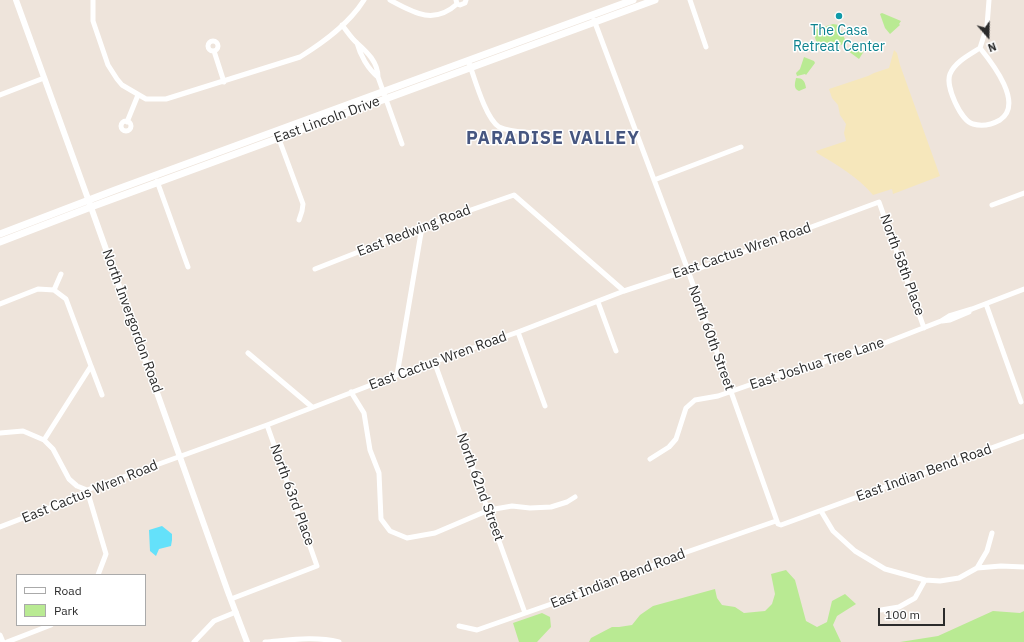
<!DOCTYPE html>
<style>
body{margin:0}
#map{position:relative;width:1024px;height:642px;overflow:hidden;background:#eee4db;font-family:"IBM Plex Sans",sans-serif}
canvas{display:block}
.legend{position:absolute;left:16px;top:574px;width:130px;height:52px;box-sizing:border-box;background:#fff;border:1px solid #aaa;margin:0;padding:5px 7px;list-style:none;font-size:12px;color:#2b2b2b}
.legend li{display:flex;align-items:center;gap:8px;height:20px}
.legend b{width:20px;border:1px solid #aaa}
.north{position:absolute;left:968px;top:16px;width:40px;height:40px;-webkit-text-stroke:3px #fff;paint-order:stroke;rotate:160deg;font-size:11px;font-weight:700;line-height:16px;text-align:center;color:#2b2b2b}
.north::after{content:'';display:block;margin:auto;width:14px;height:18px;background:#2b2b2b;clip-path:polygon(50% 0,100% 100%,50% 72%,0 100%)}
.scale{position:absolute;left:878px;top:608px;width:67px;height:18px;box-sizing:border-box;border:2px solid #2b2b2b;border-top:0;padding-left:5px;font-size:12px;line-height:14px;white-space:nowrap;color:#2b2b2b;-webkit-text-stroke:3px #fff;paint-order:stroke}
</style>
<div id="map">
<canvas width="1024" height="642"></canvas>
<ul class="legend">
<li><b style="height:5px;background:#fff"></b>Road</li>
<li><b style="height:11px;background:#b9ea93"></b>Park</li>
</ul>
<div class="north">N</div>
<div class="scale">100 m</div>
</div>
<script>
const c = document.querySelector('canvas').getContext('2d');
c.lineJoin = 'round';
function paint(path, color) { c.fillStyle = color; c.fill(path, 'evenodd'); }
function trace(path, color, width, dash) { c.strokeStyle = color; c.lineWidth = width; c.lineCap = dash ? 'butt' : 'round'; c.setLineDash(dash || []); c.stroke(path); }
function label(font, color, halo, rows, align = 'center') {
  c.font = font + ' "IBM Plex Sans",sans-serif'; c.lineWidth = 3; c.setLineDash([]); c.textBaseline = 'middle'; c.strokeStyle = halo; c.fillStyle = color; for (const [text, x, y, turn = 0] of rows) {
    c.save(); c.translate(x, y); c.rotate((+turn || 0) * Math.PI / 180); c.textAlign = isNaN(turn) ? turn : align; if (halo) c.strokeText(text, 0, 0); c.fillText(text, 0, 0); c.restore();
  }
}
const green = new Path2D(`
 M 882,13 L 901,21 L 899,24 L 900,25 L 890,34 L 885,28 L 880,14 Z
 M 833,24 L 839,25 L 846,42 L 843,44 C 836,47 826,53 819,49 L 813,32 L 814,30 Z
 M 852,44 L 864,51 L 859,59 L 848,51 Z
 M 804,57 L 814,61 L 815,63 L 806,75 L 805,74 L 797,76 L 796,73 L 800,69 Z
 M 796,78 C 803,78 805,81 806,88 L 799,91 C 793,89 795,83 796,78 Z
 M 786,570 L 795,580 L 806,621 L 817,627 L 827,622 L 832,601 L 845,594 L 856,604 L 837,616 L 833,625 L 841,642 L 589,642 L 591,638 L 612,627 L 619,627 L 632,625 L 640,615 L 653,606 L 715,589 L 717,598 L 722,605 L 735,607 L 744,613 L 765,611 L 772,604 L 775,594 L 771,574 Z
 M 993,611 L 1020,613 L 1024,611 L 1024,642 L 900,642 L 938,636 Z
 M 542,613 L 550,617 L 551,627 L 537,642 L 519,642 L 513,623 Z`);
const sand = new Path2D(`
 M 894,50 L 897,53 L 900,65 L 940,176 L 893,194 L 892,189 L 873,195 C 858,177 837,165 817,153 L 816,151 L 846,141 L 844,133 L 846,124 L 840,115 L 838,105 L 832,98 L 829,89 L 868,76 L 874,73 L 889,68 Z`);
const water = new Path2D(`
 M 162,526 L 172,534 L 172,540 L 171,546 L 159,549 L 156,556 L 150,551 L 149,530 Z`);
const minor = new Path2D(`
 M 93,0 L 93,21 L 108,65 L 117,79 L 122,85 L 146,99 L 166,99 L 300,57 C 324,42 349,24 364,0
 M 390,0 C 414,13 434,25 457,4
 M 456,0 L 457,4 L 460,5 L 465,3 L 466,0
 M 690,0 L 706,47
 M 594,20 L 686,265 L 778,524 L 781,525 L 1024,436
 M 342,25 C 347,31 351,38 357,43 C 367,52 378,62 378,77 L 402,144
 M208 46a5 5 0 1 1 10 0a5 5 0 1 1-10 0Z
 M 357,43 C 360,55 368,69 378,77
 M 980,48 C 969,55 955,62 950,74 C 945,86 961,121 973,124 C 983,127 991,125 1000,120 C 1024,104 993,64 980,48 L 987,26 L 989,0
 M 214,51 L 224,82
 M 468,60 C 474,76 485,118 499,127 C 509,132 524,132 536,133
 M 0,95 L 44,78
 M121 126a5 5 0 1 1 10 0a5 5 0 1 1-10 0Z
 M 127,122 L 138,95
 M 276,131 L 303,204 L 302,211 L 299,220
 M 654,180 L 741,147
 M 157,181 L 188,267
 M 992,205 L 1024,193
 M 315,269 L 422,227 L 514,195 L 624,291
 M 54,290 L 61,274
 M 598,302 L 616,351
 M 0,304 L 38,289 L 54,290
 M 986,304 L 1021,402
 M 942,321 L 950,320 L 969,312
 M 518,332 L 545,406
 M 248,353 L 312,407
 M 434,361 L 525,613
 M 91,366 L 102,395
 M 397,375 L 422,227
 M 351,392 L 364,413 L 370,450 L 379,473 L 381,519 L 390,531 L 407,538 L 435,533 L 489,510 L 512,506 L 530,508 L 551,507 L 567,502 L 575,497
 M 0,433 L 23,431 L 44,440 L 53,449 L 69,479 L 77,486 L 87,490
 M 44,440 L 91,366 L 66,299 L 54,290
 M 650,459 L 669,447 L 676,439 L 686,408 L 695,400 L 718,396 L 775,376 L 795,372 L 861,349 L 877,346 L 941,321 L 949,316 L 972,309 L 1024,289
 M 87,490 L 106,554 L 98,575
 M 821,511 L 833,531 L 855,551 L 885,569 L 925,580
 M 0,527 L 83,495 L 87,490 L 267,425 L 397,375 L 518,332 L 624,291 L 679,273 L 695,270 L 879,202 L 924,328
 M 977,568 L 987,551 L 992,533
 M 231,599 L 317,566 L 267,425
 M 881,610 L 899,607 L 915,598 L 925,580 L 940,581 L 959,578 L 977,568 L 1001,566 L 1024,567
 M 459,626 L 477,630 L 597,588 L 681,554 L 776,521
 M 0,635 L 3,642
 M 7,642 L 51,625
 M 194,642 L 214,621 L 236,612
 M 265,642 C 290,640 315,636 339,642`);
const tertiary = new Path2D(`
 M 16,0 L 87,196 L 228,592 L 247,642`);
const secondary = new Path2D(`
 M 0,234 L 115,190 L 633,0
 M 0,242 L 91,207 L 655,0`);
const markers = [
 [839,16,4,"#0f9aa8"]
];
const cultureNames = [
 ["The Casa",839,31],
 ["Retreat Center",839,47]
];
const streetNames = [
 ["East Lincoln Drive",327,120,-20],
 ["East Redwing Road",414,231,-21],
 ["East Cactus Wren Road",742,251,-19],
 ["North 58th Place",902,265,70],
 ["North Invergordon Road",132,321,70],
 ["North 60th Street",711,338,70],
 ["East Cactus Wren Road",438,361,-20],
 ["East Joshua Tree Lane",817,364,-18],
 ["East Indian Bend Road",924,473,-20],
 ["North 62nd Street",480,487,70],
 ["East Cactus Wren Road",90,492,-22],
 ["North 63rd Place",292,495,70],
 ["East Indian Bend Road",618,579,-21]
];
const districtNames = [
 ["PARADISE VALLEY",553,139]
];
paint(green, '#b9ea93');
paint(sand, '#f6e7bb');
paint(water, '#64e1fa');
trace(minor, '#fff', 5);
trace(tertiary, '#fff', 6);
trace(secondary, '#fff', 7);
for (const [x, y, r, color] of markers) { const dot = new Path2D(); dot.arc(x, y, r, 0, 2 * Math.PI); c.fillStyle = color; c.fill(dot); trace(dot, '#fff', 1.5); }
label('14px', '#0d838f', '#fff', cultureNames);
label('14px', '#2b2b2b', '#fff', streetNames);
c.letterSpacing = '1px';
label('bold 18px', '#465680', '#fff', districtNames);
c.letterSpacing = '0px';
</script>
